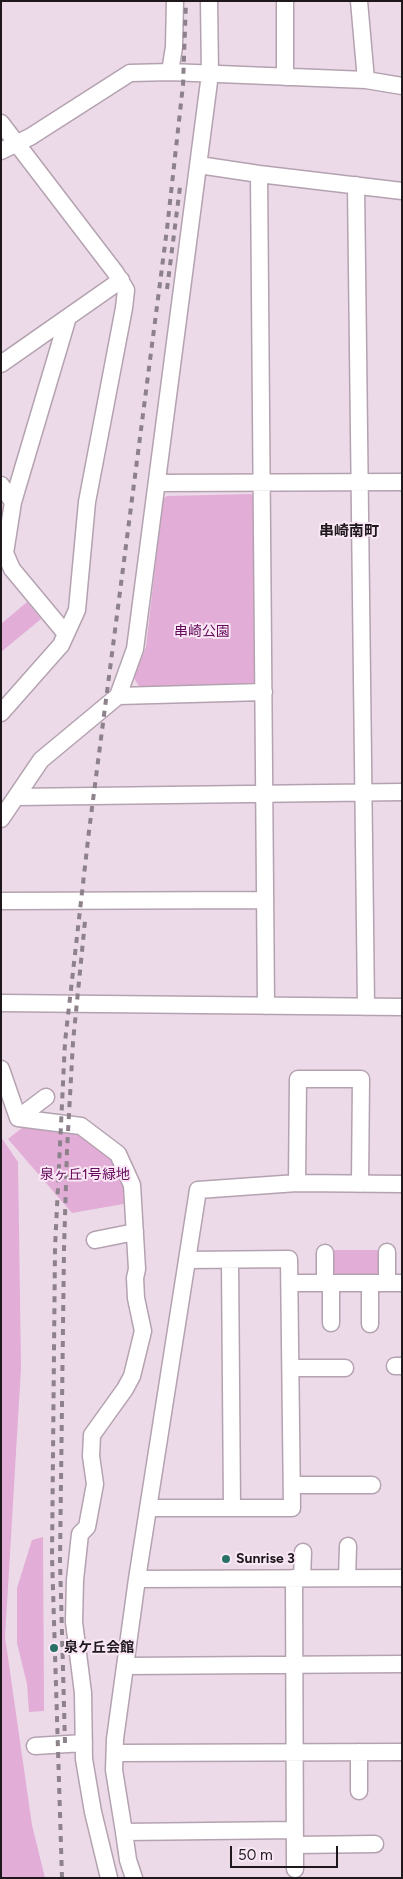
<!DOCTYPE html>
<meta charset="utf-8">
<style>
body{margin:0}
#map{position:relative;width:403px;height:1879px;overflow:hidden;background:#ecdae8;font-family:Figtree,sans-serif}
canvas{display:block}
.frame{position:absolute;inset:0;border:2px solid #1e181d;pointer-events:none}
.scale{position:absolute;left:230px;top:1846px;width:108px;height:22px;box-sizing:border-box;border:2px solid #1e181d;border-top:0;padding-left:6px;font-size:15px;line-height:18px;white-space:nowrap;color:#1e181d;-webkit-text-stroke:4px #f9e7f5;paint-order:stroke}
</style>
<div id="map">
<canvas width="403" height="1879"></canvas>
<div class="frame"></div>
<div class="scale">50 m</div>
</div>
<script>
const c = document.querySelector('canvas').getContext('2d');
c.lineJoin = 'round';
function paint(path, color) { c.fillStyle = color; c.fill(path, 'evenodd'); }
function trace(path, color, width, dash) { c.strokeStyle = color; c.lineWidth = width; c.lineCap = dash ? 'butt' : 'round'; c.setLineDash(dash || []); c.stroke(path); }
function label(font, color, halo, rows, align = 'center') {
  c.font = font + ' Figtree,"Noto Sans JP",sans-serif'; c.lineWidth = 4; c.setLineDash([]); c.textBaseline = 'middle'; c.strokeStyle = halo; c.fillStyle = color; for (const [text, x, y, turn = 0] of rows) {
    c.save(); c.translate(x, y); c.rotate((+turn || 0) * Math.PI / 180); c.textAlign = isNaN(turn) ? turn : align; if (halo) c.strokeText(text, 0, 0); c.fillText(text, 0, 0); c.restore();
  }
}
const green = new Path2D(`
 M 251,494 L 255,498 L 257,680 L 251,686 L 140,688 L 134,678 L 146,647 L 163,499 L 167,496 Z
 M 27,602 L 41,619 L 1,652 L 1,624 Z
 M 27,1124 L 83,1132 L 115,1156 L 129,1203 L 72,1213 L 8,1139 Z
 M 1,1137 L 18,1162 L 21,1368 L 5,1637 L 32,1825 L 45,1878 L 1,1878 Z
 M 329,1250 L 381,1250 L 381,1276 L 332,1278 Z
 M 43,1537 L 44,1711 L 29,1712 L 27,1684 L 17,1643 L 17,1588 L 32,1540 Z`);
const minor = new Path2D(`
 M 359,1 L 366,80
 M 170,72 L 174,47 L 175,1
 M 285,77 L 285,1
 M 1,123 L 115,272 L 126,290 L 124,308 L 87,502 L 77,610 L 61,645 L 1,713
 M 1,151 L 30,137 L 130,73 L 170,72 L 366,80 L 402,86
 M 199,165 L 259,174 L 402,191
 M 259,174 L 266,1006
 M 356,185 L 366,1007
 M 1,364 L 121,280
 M 157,483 L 402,482
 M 1,485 L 13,502
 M 66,634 L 12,569 L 5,553 L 13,502 L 68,317
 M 118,696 L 264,692
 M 16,797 L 402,792
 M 1,819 L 41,760 L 118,696 L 135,649 L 210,74 L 209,1
 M 1,901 L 265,900
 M 1,1003 L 402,1007
 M 1,1069 L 18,1118 L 81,1126 L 118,1154 L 132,1185 L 137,1269 L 135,1278 L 136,1298 L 143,1331 L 132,1376 L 125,1389 L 92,1435 L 91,1456 L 95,1484 L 87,1527 L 80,1534 L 75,1580 L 74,1622 L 83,1693 L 84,1759 L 93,1812 L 109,1878
 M 18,1118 L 46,1097
 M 297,1183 L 298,1079 L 361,1079 L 360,1184
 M 95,1240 L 135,1232
 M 230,1260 L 232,1508
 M 290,1283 L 402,1283
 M 325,1283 L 325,1253
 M 387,1283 L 387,1252
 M 331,1323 L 331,1283
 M 370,1324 L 370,1283
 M 395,1366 L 402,1366
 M 291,1368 L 345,1368
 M 292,1485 L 372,1485
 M 148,1508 L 292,1508 L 289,1259 L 187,1260
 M 294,1578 L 295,1869
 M 302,1578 L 303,1552
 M 347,1578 L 348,1546
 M 137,1579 L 402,1578
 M 126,1666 L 402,1664
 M 35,1746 L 84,1743
 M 115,1753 L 402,1752
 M 359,1791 L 359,1752
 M 295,1830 L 124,1832 L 114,1770 L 115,1739 L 137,1579 L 198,1190 L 297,1183 L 402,1184
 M 124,1832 L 128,1860 L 134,1878
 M 295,1845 L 375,1844`);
const rail = new Path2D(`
 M 167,289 L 180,187
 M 65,1743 L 60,1560 L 64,1249 L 67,1150 L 73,1042 L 85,921
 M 62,1878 L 52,1557 L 55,1248 L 65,1042 L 89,831 L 167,229 L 183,85 L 186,1`);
const markers = [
 [226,1559,5,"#297067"],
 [54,1648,5,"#297067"]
];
const parkNames = [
 ["串崎公園",202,632],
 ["泉ヶ丘1号緑地",85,1175]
];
const poiNames = [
 ["Sunrise 3",236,1559],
 ["泉ケ丘会館",64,1648]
];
const neighbourhoodNames = [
 ["串崎南町",349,532]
];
paint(green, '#e2add7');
trace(minor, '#b4a2b0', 19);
trace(minor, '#fff', 16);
trace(rail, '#8d818b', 4, [6, 6]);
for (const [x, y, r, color] of markers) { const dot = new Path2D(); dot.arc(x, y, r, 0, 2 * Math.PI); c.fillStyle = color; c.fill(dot); trace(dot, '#f9e7f5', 2); }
label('14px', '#650a5b', '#f9e7f5', parkNames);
label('bold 14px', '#1e181d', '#f9e7f5', poiNames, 'left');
label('bold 15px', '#1e181d', '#f9e7f5', neighbourhoodNames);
</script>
